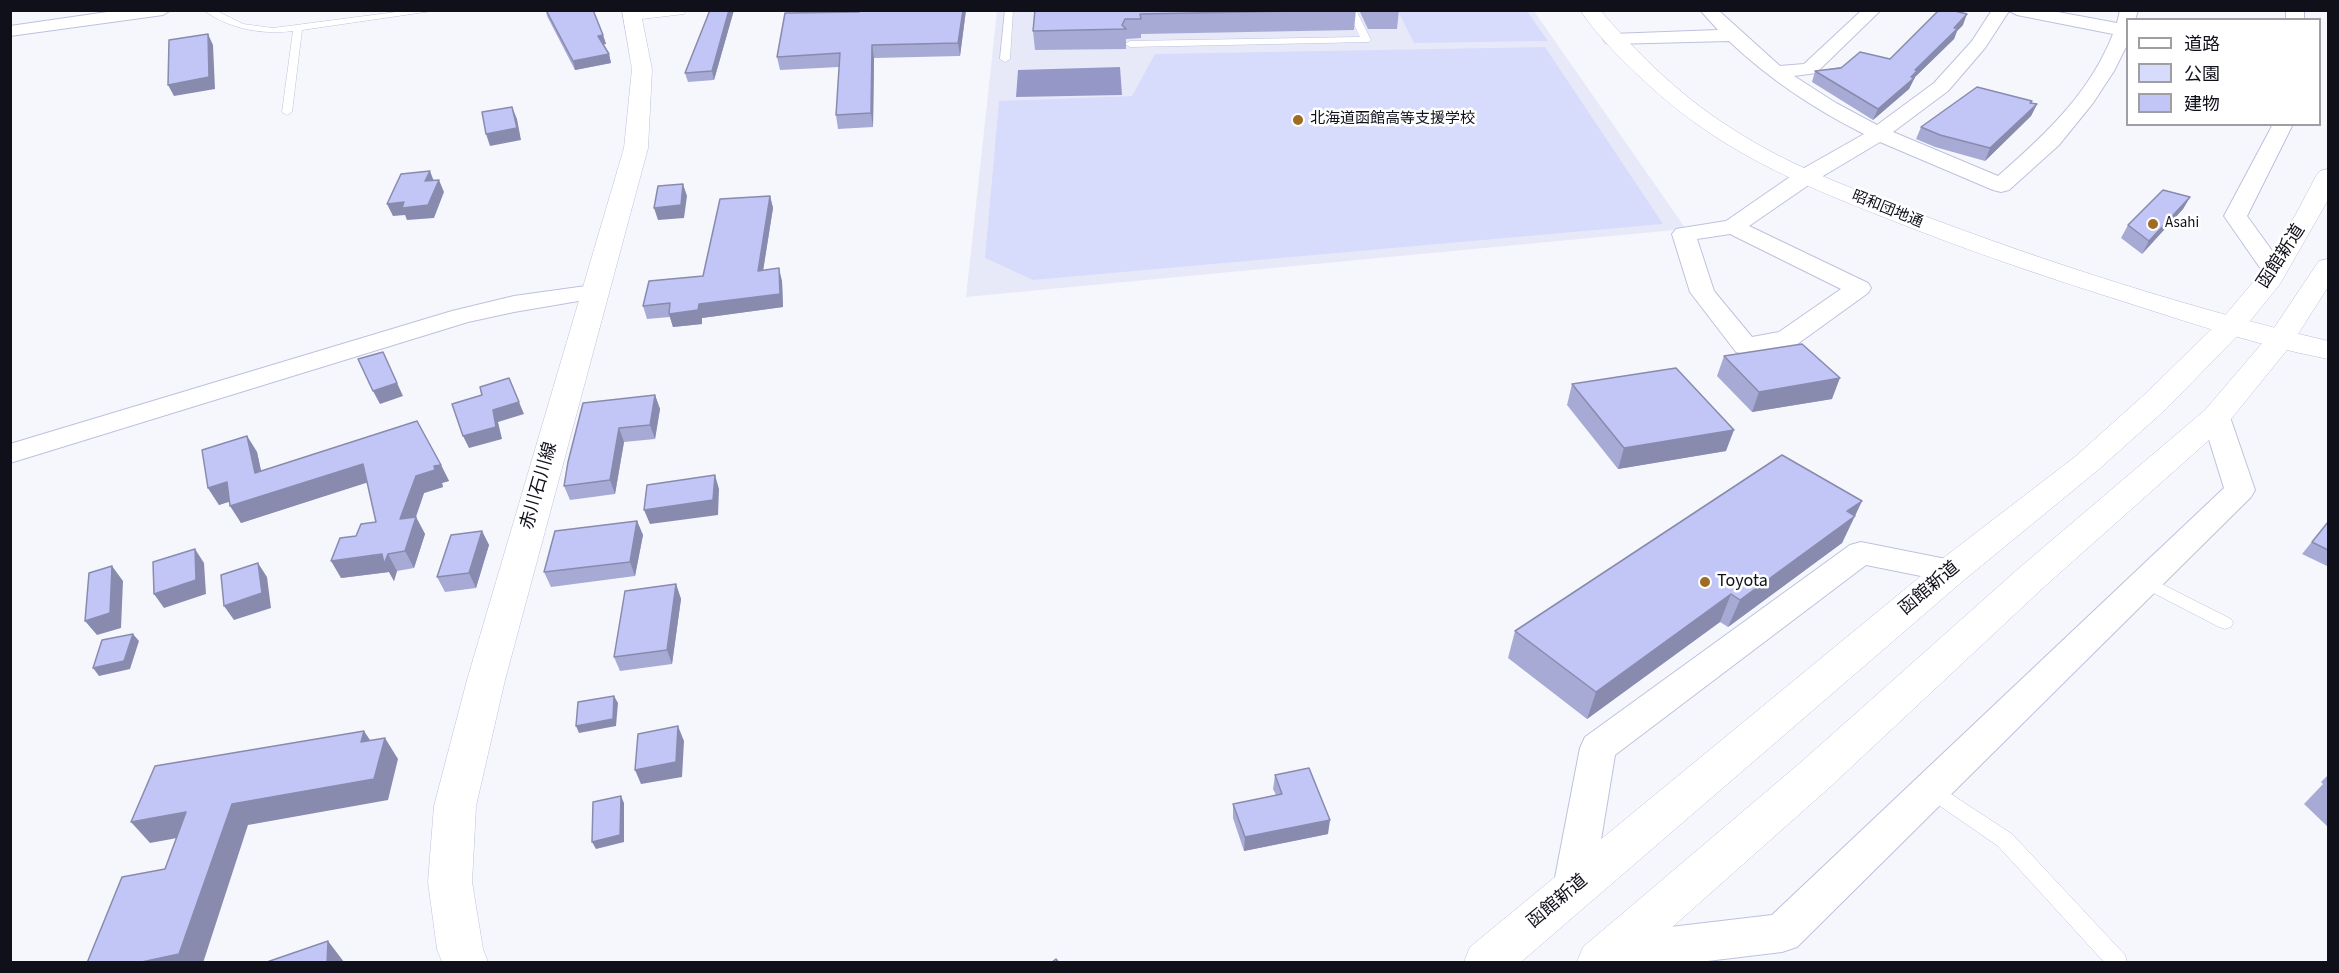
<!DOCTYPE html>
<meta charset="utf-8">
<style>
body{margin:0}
#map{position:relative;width:2339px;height:973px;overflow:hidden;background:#f6f7fd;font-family:"Source Sans 3","Noto Sans JP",sans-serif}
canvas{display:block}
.frame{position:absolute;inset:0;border:12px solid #0f101a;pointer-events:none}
.legend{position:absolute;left:2126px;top:18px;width:195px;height:108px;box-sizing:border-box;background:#fff;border:2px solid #9f9fa3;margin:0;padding:8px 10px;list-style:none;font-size:18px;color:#0f101a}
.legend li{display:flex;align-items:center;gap:12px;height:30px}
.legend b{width:30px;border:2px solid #9f9fa3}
</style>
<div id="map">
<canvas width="2339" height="973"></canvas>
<div class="frame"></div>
<ul class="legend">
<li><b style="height:8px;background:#fff"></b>道路</li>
<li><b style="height:16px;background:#d8dcfc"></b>公園</li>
<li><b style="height:16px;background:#c2c6f7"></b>建物</li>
</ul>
</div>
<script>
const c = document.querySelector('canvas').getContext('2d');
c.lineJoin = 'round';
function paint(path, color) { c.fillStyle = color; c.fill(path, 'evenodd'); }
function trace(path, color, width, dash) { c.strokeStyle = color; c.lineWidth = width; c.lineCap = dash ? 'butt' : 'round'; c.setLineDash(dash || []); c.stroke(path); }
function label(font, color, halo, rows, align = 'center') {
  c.font = font + ' "Source Sans 3","Noto Sans JP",sans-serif'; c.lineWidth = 5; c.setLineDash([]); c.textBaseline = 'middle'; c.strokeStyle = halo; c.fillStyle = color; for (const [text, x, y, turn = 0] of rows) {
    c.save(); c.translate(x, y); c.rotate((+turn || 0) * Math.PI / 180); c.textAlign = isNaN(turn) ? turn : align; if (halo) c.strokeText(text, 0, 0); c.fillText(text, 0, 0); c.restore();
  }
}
const built = new Path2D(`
 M 997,11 L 1534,11 L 1686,229 L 966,297 Z`);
const green = new Path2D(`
 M 1398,11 L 1527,11 L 1548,41 L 1414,43 Z
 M 1545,47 L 1663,224 L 1033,280 L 985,258 L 999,101 L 1132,96 L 1155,54 Z`);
const water = new Path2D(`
 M 1120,67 L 1122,95 L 1016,97 L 1018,70 Z`);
const service = new Path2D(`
 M 203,10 L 215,10 L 243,24 L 273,28 L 411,10 L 439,10 L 302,30 L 292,112 L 287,115 L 282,112 L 293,31 C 262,35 229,29 203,10 Z
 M 1005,10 L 1013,10 L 1010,59 L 1005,62 L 1000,59 Z
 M 1347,10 L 1356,10 L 1371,40 L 1369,42 L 1130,47 L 1125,44 L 1130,41 L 1360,37 Z
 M 2146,576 L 2231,619 L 2233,623 L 2231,627 L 2225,629 L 2219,627 L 2140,586 L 2138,582 L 2140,578 Z
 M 1931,781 L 2012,834 L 2125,955 L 2127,962 L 2104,962 L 1998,846 L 1924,795 L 1921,789 L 1924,783 Z`);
const minor = new Path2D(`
 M 121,10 L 171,10 L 163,15 L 10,36 L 10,26 Z
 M 1700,10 L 1718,10 L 1780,66 L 1804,64 L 1862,10 L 1881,10 L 1816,73 L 1794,76 L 1836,103 L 1877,125 L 1934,83 L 1972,41 L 1992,10 L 2047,10 L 2117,23 L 2120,10 L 2138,10 L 2135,20 L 2128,20 L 2128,43 L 2114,71 L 2093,103 L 2059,145 L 2009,190 L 2001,192 L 1993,190 L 1880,142 L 1813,182 L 1749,226 L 1868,283 L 1871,288 L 1868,293 L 1796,345 L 1745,354 L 1736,352 L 1690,292 L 1672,234 L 1676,229 L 1726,221 L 1797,172 L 1864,134 C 1814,109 1769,79 1729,41 L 1612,44 L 1606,43 L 1603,39 L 1606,35 L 1612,34 L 1718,30 ZM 2009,11 L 2017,15 L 2113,34 C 2090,93 2045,135 1998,176 L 1893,132 L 1948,91 L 1985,48 ZM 1730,234 L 1841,289 L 1779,332 L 1752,337 L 1714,291 L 1697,239 Z
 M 2286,10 L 2304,10 L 2304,20 L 2286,20 Z
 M 2273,124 L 2293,124 L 2247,216 L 2286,270 L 2283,275 L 2274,277 L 2265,275 L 2224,216 Z
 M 593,285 L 602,287 L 605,292 L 602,297 L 514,312 L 468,322 L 10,463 L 10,444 L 452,311 L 514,296 Z
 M 2216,408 L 2226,411 L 2230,417 L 2255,490 L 2251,497 L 1797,947 L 1782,952 L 1699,962 L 1594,962 L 1590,954 L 1596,940 L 1611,934 L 1772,915 L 2224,488 L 2202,417 L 2206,411 Z
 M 1861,542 L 1951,560 L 1962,563 L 1967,571 L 1962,579 L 1951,582 L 1866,565 L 1615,755 L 1593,888 L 1587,901 L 1573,906 L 1559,901 L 1553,888 L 1580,748 L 1585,737 L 1850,545 Z`);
const tertiary = new Path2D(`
 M 622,10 L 686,10 L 684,14 L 642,19 L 652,69 L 648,148 L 505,680 L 476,806 L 472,882 L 483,949 L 488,962 L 442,962 L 437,949 L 428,882 L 434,806 L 467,680 L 624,148 L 632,69 Z
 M 1580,10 L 1600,10 C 1640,57 1686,101 1739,133 C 1794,168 1856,190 1917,213 C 2051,264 2189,308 2328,341 L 2328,359 C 2250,344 2173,317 2097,293 C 2028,271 1959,247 1891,220 C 1792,181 1716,150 1638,75 C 1617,55 1596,34 1580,10 Z`);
const trunk = new Path2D(`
 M 2328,169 L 2328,200 L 2280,284 L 2242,331 L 2166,409 L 2098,470 L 1964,580 L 1521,962 L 1464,962 L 1470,947 L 1938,562 L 2076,456 L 2144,395 L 2222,319 L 2254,281 L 2296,214 L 2316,176 L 2320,171 Z
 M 2328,259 L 2328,287 L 2291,345 L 2227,424 L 2044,587 L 1830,787 L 1633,962 L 1577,962 L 1583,947 L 1800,763 L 2018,569 L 2205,410 L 2270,334 L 2319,261 Z`);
const wall = new Path2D(`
 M 546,10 L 593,10 L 603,35 L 606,44 L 603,44 L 609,54 L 611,63 L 575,70 L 547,16 Z
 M 734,10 L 714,80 L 688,82 L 685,73 Z
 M 859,10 L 966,10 L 960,56 L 874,58 L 873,127 L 838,129 L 836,115 L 839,67 L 780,70 L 777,57 L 859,12 Z
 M 1035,10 L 1356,10 L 1354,30 L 1141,34 L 1141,38 L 1126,39 L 1126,49 L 1035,50 L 1033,31 Z
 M 1359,10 L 1399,10 L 1397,29 L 1368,29 Z
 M 1963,25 L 1957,31 L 1954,39 L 1915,77 L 1909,89 L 1873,120 L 1812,82 L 1815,71 L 1890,59 Z
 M 2031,103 L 2037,104 L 2031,116 L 1985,161 L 1935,147 L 1916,139 L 1921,127 Z
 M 770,196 L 773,208 L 763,270 L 782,281 L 783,307 L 702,318 L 702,324 L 673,327 L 670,317 L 647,319 L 643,306 L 703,276 Z
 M 2190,197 L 2183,209 L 2142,254 L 2121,238 L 2128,225 Z
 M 1724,356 L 1832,399 L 1752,412 L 1717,376 Z
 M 1572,384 L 1726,451 L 1618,469 L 1567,405 Z
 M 655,395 L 660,409 L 655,439 L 624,442 L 615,494 L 570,500 L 564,486 L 568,462 Z
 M 247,436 L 257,452 L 261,471 L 441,465 L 449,481 L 442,483 L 443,487 L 424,493 L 416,517 L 425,534 L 414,568 L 397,571 L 394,581 L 389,572 L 341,578 L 356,536 L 376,522 L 367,482 L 241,523 L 230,501 L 219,505 L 208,488 Z
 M 1862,501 L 1842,543 L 1728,627 L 1720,622 L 1587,719 L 1508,658 L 1515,631 Z
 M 637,521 L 643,535 L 635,576 L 551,587 L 544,572 Z
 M 2328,522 L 2328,565 L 2327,566 L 2302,554 Z
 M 482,531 L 489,545 L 476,588 L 445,592 L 437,577 Z
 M 676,584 L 681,599 L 672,664 L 620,671 L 614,657 Z
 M 1275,775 L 1328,834 L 1244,851 L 1233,818 L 1233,804 L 1276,795 L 1273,789 Z
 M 2328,775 L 2328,827 L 2304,804 L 2323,784 L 2321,782 Z`);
const shadedWall = new Path2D(`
 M 729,10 L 734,10 L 714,80 L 712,71 Z
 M 963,10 L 966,10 L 960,56 L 958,43 Z
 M 1967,14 L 1963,25 L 1957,31 L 1954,39 L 1915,77 L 1909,89 L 1873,120 L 1878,109 Z
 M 208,34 L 213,45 L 215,89 L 174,96 L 168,85 Z
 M 603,35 L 606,44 L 601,45 L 598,36 Z
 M 872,45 L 874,58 L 873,127 L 871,113 Z
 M 609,54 L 611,63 L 575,70 L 573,61 Z
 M 2037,104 L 2031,116 L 1985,161 L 1990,148 Z
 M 512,107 L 517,119 L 521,140 L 490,146 L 486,134 Z
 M 430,171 L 435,184 L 425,181 Z
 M 439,180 L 444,192 L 434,218 L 407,220 L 405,215 L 393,216 L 387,204 Z
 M 683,184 L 687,196 L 684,218 L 658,220 L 654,208 Z
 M 770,196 L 773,208 L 761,284 L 758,271 Z
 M 2190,197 L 2183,209 L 2142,254 L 2149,241 Z
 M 779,268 L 782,281 L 783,307 L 702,318 L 702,324 L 673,327 L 669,314 L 699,304 Z
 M 383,352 L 403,396 L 380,404 L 373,391 Z
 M 1840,378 L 1832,399 L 1752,412 L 1759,392 Z
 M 655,395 L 660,409 L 655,439 L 650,425 Z
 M 519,402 L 524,414 L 498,422 L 502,439 L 469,448 L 463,436 L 493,410 Z
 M 619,428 L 624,442 L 615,494 L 610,480 Z
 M 1734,430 L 1726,451 L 1618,469 L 1624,448 Z
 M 247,436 L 257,452 L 265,489 L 255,473 Z
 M 363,464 L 372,481 L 241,523 L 230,506 Z
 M 441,465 L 449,481 L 442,483 L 443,487 L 424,493 L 409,536 L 400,519 L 416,476 L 434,466 Z
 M 715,475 L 719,489 L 718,515 L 650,524 L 644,510 Z
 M 227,482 L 238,499 L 219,505 L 208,488 Z
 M 1862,501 L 1842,543 L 1728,627 L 1740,600 L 1847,511 Z
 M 416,517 L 425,534 L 414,568 L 405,551 Z
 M 637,521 L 643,535 L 635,576 L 630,562 Z
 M 482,531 L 489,545 L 476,588 L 469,573 Z
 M 195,549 L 204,563 L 206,594 L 164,608 L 154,594 Z
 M 388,554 L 397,571 L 394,581 L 389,572 L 341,578 L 331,561 Z
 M 258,563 L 267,577 L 271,608 L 234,620 L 224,606 Z
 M 112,566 L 123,581 L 121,628 L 97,635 L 85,621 Z
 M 676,584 L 681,599 L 672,664 L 667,650 Z
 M 1731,594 L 1720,622 L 1587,719 L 1596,692 Z
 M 133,634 L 139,641 L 130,669 L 99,676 L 93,668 Z
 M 614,696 L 618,703 L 616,726 L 579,733 L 576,726 Z
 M 678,726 L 684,741 L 682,777 L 641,784 L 635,770 Z
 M 364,731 L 378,752 L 361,742 Z
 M 385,738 L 398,759 L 388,800 L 248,825 L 203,963 L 137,963 L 232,804 Z
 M 621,796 L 624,803 L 624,842 L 596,849 L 592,842 Z
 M 186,812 L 204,833 L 150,843 L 131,822 Z
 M 1330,820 L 1328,834 L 1244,851 L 1245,837 Z
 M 328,941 L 344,962 L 344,963 L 327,963 Z`);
const building = new Path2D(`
 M 546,10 L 593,10 L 603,35 L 598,36 L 609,54 L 573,61 Z
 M 710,10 L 729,10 L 712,71 L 685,73 Z
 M 859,10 L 963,10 L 958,43 L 872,45 L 871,113 L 836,115 L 840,53 L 777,57 L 785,13 L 859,12 Z
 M 1035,10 L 1350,10 L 1140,14 L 1141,19 L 1125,19 L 1122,25 L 1126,29 L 1033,31 Z
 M 1939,10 L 1951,10 L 1967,14 L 1954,28 L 1958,28 L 1915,70 L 1917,71 L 1911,77 L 1914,78 L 1878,109 L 1815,71 L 1841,68 L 1860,52 L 1890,59 Z
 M 208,34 L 209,77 L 168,85 L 169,40 Z
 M 1977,87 L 2032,101 L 2030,103 L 2037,104 L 1990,148 L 1940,135 L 1921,127 Z
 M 512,107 L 517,128 L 486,134 L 482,112 Z
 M 430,171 L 425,181 L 439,180 L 428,205 L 402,208 L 404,202 L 387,204 L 401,174 Z
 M 683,184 L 681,205 L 654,208 L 658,186 Z
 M 2163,190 L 2190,197 L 2149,241 L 2128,225 Z
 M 770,196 L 758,271 L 779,268 L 780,294 L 699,304 L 698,310 L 669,314 L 670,303 L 643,306 L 649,281 L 703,276 L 720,199 Z
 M 1802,344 L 1840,378 L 1759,392 L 1724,356 Z
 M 383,352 L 397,383 L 373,391 L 358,359 Z
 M 1676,368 L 1734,430 L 1624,448 L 1572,384 Z
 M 509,378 L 519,402 L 493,410 L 496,427 L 463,436 L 452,404 L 482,395 L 480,387 Z
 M 655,395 L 650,425 L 619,428 L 610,480 L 564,486 L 568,462 L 583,403 Z
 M 417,421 L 441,465 L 434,466 L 435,470 L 416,476 L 400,519 L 416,517 L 405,551 L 388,554 L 384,564 L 382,554 L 331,561 L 340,538 L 356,536 L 361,524 L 376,522 L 363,464 L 230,506 L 227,482 L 208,488 L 202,450 L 247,436 L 255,473 Z
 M 1782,455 L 1862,501 L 1847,511 L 1855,516 L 1740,600 L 1731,594 L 1596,692 L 1515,631 Z
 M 715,475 L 713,500 L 644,510 L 647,485 Z
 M 637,521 L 630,562 L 544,572 L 555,531 Z
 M 2328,522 L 2328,550 L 2312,542 Z
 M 482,531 L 469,573 L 437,577 L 451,535 Z
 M 195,549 L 196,580 L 154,594 L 153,562 Z
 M 258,563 L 262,593 L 224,606 L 221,575 Z
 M 112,566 L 110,613 L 85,621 L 89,573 Z
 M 676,584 L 667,650 L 614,657 L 625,591 Z
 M 133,634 L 124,661 L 93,668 L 102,640 Z
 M 614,696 L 613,719 L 576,726 L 578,702 Z
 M 678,726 L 676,762 L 635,770 L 638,734 Z
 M 364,731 L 361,742 L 385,738 L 374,779 L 232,804 L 179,954 L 137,963 L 87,963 L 122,877 L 165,869 L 186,812 L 131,822 L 155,766 Z
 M 1309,768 L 1330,820 L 1245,837 L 1233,804 L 1282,794 L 1275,775 Z
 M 621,796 L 620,835 L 592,842 L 593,802 Z
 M 328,941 L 327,963 L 264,963 Z
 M 1056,959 L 1059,963 L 1051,963 Z`);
const markers = [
 [1298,120,6,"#a06c23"],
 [2153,224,6,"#a06c23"],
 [1705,582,6,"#a06c23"]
];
const farPoinames = [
 ["北海道函館高等支援学校",1310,120],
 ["Asahi",2165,224]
];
const farStreetnames = [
 ["昭和団地通",1887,210,22]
];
const streetNames = [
 ["函館新道",2282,257,-57],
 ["赤川石川線",540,486,-74],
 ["函館新道",1930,589,-40],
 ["函館新道",1558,902,-40]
];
const poiNames = [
 ["Toyota",1717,582]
];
paint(built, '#e8e9f8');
paint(green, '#d8dcfc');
paint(water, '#9598c7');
trace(service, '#bec1de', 1);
trace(minor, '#bec1de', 2);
trace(tertiary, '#bec1de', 1);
trace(trunk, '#bec1de', 1);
paint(service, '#fff');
paint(minor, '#fff');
paint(tertiary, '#fff');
paint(trunk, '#fff');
paint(wall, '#a7aad4');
paint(shadedWall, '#888bad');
paint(building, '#c2c6f7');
trace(building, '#888bad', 1.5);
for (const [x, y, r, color] of markers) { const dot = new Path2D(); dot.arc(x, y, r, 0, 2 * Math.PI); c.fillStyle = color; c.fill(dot); trace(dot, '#fff', 2); }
label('15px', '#0f101a', '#fff', farPoinames, 'left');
label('15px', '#0f101a', '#fff', farStreetnames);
label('18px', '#0f101a', '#fff', streetNames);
label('18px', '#0f101a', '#fff', poiNames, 'left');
</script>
